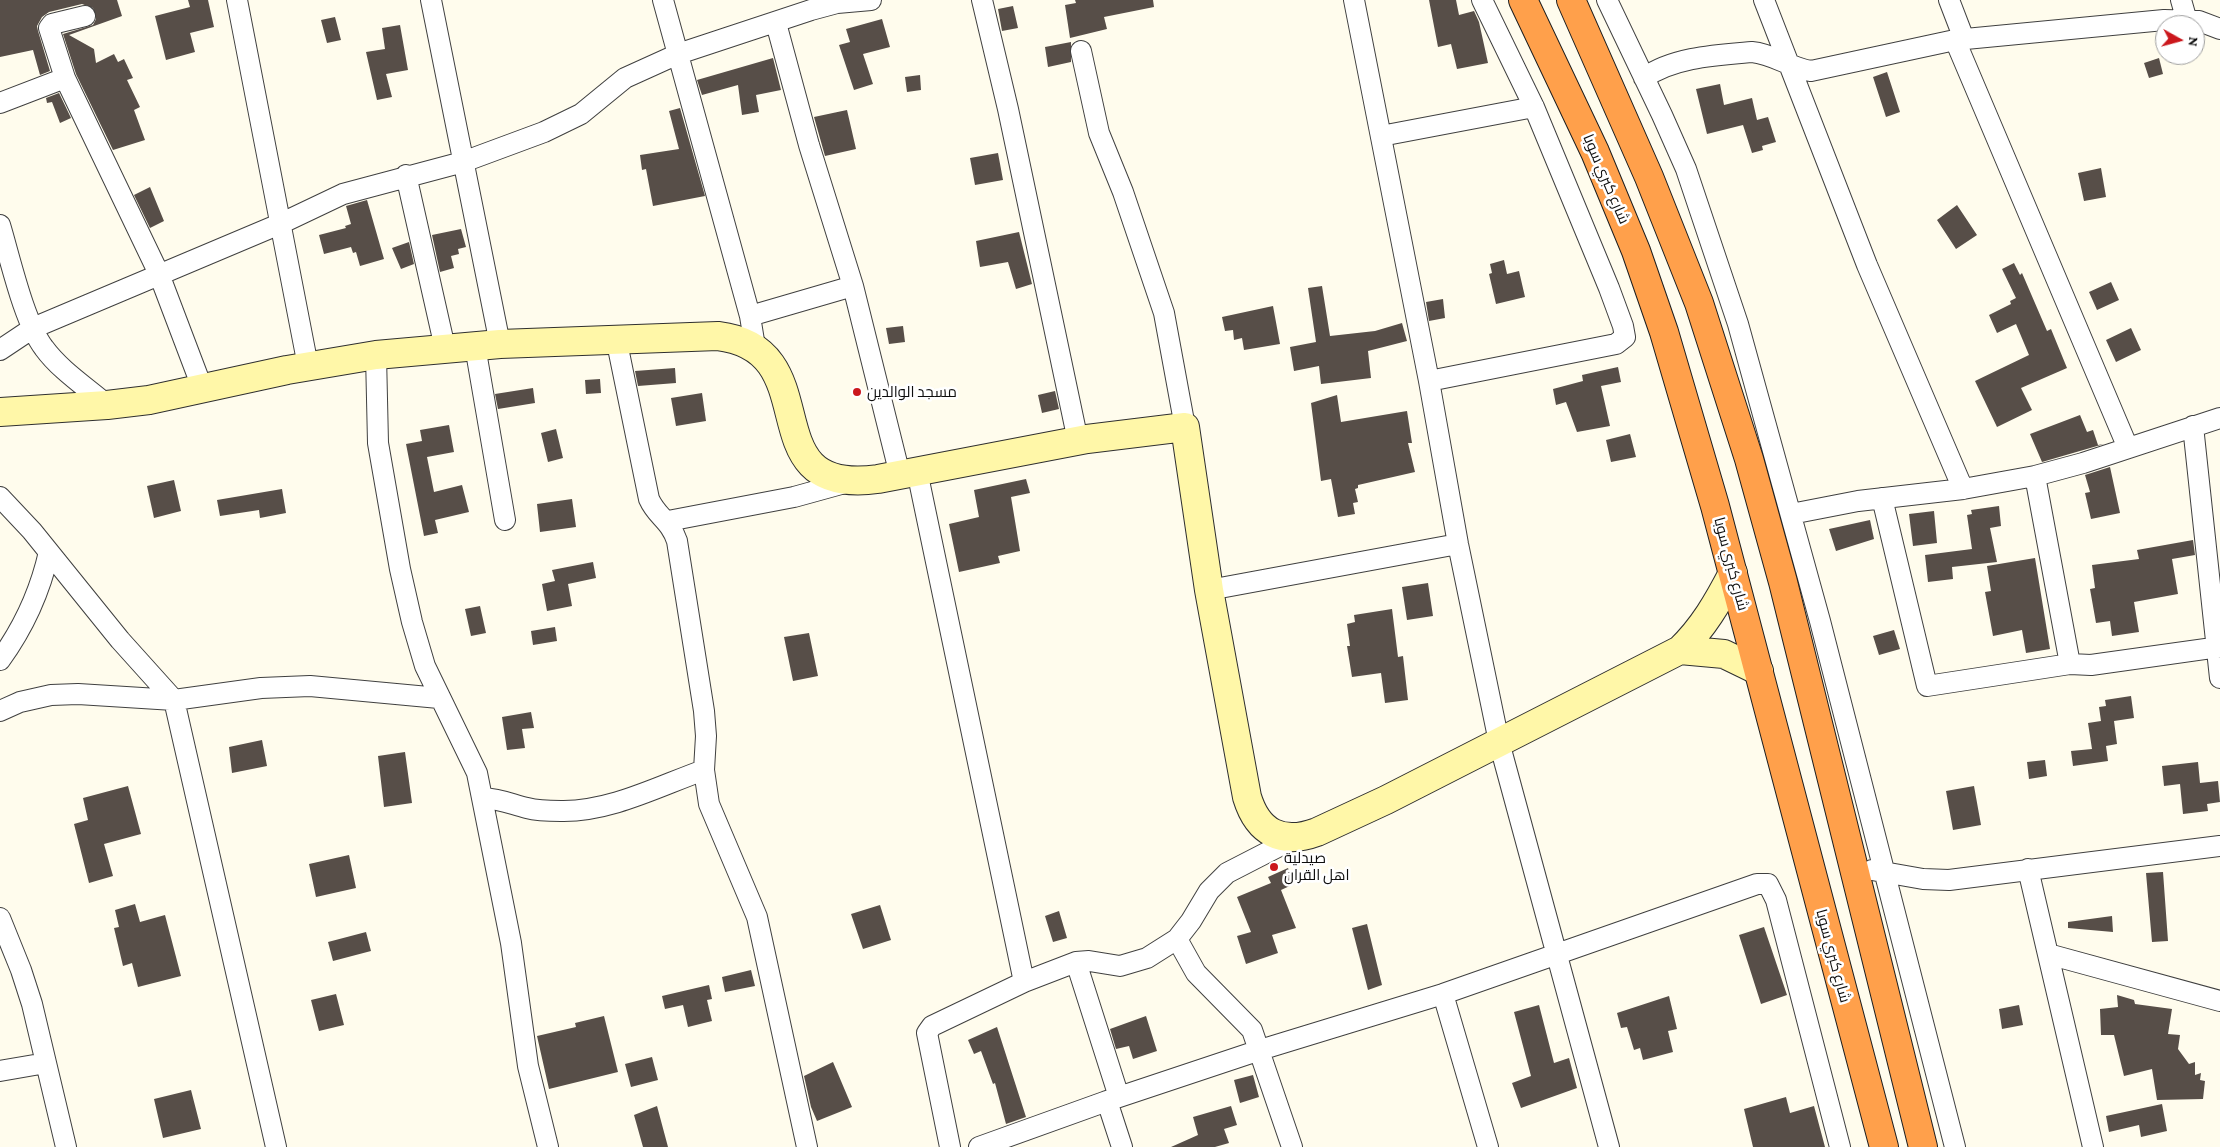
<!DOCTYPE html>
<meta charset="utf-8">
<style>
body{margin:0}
#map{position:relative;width:2220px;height:1147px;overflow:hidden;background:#fffced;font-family:"Crimson Pro",serif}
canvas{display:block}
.north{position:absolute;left:2155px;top:15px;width:50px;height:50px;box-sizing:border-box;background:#fff;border:1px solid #9e9e9e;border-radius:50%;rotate:97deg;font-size:14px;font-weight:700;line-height:20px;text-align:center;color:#0d0d0d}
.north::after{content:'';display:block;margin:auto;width:18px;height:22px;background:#cb171c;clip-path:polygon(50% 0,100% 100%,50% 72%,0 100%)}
</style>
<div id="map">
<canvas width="2220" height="1147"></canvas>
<div class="north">N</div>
</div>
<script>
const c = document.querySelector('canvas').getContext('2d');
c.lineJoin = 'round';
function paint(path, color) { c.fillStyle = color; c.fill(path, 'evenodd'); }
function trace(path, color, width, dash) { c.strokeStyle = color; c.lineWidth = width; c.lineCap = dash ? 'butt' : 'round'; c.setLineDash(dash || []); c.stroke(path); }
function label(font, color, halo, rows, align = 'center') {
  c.font = font + ' "Crimson Pro",Cairo,serif'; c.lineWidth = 5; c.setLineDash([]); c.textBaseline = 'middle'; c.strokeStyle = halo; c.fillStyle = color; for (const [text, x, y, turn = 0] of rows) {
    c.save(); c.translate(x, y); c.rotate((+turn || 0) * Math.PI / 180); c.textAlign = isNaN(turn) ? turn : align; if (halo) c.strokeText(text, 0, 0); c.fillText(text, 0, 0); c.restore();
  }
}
const building = new Path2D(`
 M 0,0 L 117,0 L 122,16 L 69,35 L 94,49 L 96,63 L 114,54 L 118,62 L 124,59 L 133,78 L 127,80 L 140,107 L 134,110 L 145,140 L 113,150 L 76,74 L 63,34 L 93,25 L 96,19 L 93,8 L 82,4 L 49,12 L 42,17 L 37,26 L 38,31 L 50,71 L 40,75 L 33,50 L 0,57 Z
 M 188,0 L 208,0 L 214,27 L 190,33 L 195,52 L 166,60 L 155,16 L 190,7 Z
 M 1075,0 L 1153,0 L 1154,7 L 1104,17 L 1107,29 L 1070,38 L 1065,5 L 1076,3 Z
 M 1429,0 L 1456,0 L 1459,15 L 1474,11 L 1479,22 L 1488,63 L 1457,69 L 1451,44 L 1438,47 Z
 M 1013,6 L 1018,28 L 1002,31 L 998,9 Z
 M 335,17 L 341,40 L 327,43 L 321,20 Z
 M 882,19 L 890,47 L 863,54 L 873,84 L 854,90 L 839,45 L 850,42 L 846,29 Z
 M 400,25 L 408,70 L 386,74 L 392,97 L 377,100 L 366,52 L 385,49 L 382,28 Z
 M 1071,42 L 1071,62 L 1048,67 L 1045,47 Z
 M 773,58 L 781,90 L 756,95 L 759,112 L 742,115 L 738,85 L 702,95 L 697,80 Z
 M 2159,58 L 2163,74 L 2149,78 L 2144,63 Z
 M 1887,72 L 1900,112 L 1886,117 L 1873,77 Z
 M 920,75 L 921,90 L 907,92 L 905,77 Z
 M 1720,84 L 1724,105 L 1752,98 L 1757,120 L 1768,117 L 1776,142 L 1762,146 L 1763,150 L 1752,153 L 1743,125 L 1707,134 L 1696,89 Z
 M 59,93 L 71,118 L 60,123 L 52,102 L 47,103 L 46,98 Z
 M 680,108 L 705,196 L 653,206 L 646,169 L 642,170 L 640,155 L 679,149 L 669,111 Z
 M 847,110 L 856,149 L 825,156 L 814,117 Z
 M 998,153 L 1003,180 L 975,185 L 970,158 Z
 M 2101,168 L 2106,197 L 2084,201 L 2078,173 Z
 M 150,187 L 164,221 L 150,228 L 134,195 Z
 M 367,200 L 384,259 L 360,266 L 356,252 L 353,253 L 351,247 L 324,254 L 319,235 L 346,228 L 345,226 L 351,224 L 346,206 Z
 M 1957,205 L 1977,235 L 1956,249 L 1937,220 Z
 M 461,229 L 466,247 L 458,249 L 459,254 L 451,256 L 454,268 L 440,272 L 432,235 Z
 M 1019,232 L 1032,284 L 1016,289 L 1008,262 L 980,267 L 976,241 Z
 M 409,242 L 414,264 L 401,269 L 392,248 Z
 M 1504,260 L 1507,274 L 1519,271 L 1525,297 L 1496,304 L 1489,274 L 1492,273 L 1490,264 Z
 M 2014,263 L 2020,275 L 2022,273 L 2047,331 L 2051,329 L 2067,368 L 2021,388 L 2032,410 L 1997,427 L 1975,381 L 2029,355 L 2016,324 L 1997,333 L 1989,315 L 2011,304 L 2010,301 L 2016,298 L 2002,269 Z
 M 2111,282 L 2119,300 L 2097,310 L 2089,292 Z
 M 1322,286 L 1330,336 L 1375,331 L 1402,323 L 1407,341 L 1368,351 L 1371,378 L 1321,384 L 1319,366 L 1294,371 L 1290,347 L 1316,342 L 1308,288 Z
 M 1443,299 L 1445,318 L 1429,321 L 1426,302 Z
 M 1273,306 L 1280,344 L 1244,350 L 1242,338 L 1234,340 L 1233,330 L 1225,331 L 1222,317 Z
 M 903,326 L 905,342 L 889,344 L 886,328 Z
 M 2131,328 L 2141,350 L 2116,362 L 2106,340 Z
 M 1618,367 L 1621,382 L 1601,386 L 1610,426 L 1577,432 L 1566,402 L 1556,405 L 1553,389 L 1583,381 L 1582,375 Z
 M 675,368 L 676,383 L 638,386 L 635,371 Z
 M 600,379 L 601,393 L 586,394 L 585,380 Z
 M 533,388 L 535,403 L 498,409 L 495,394 Z
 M 1055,391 L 1059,409 L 1042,413 L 1038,395 Z
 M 702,393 L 706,421 L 676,426 L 671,398 Z
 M 1337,395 L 1341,422 L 1407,411 L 1412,443 L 1408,443 L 1415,472 L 1358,485 L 1358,488 L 1355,489 L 1358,502 L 1353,503 L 1355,514 L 1338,517 L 1331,479 L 1321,481 L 1311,403 Z
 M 2080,415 L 2087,432 L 2093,430 L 2098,445 L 2104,444 L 2042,462 L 2030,434 Z
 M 449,425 L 454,452 L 427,457 L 434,492 L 462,485 L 469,512 L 435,520 L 438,533 L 424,536 L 406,444 L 422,441 L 420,430 Z
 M 556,429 L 563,458 L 548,462 L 541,433 Z
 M 1630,434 L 1636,457 L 1611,462 L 1606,440 Z
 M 2110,467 L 2120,513 L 2091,519 L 2085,493 L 2090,492 L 2085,475 Z
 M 1026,479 L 1030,493 L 1011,497 L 1020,551 L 998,556 L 1000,563 L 959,572 L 949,524 L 979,517 L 974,490 Z
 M 174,480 L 181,511 L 154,518 L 147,486 Z
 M 282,489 L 286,513 L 260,518 L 259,510 L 220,516 L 217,500 Z
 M 572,499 L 576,527 L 540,532 L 537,504 Z
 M 1999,506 L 2001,526 L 1990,528 L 1997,562 L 1952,567 L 1953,579 L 1928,582 L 1925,555 L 1972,549 L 1967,515 L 1972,514 L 1971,510 Z
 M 1934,511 L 1937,543 L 1913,546 L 1909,514 Z
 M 1870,520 L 1874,539 L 1836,551 L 1829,529 Z
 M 2193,540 L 2195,555 L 2172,559 L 2178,594 L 2134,602 L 2139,632 L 2112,636 L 2110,621 L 2096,623 L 2090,589 L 2095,588 L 2092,565 L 2139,559 L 2137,550 Z
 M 2035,558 L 2050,649 L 2026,653 L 2022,630 L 1993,636 L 1985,592 L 1991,591 L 1987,566 Z
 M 593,562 L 596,578 L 568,584 L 572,606 L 547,611 L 542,584 L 555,581 L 552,570 Z
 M 1428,583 L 1433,616 L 1407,620 L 1402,587 Z
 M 480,606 L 486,633 L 471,636 L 465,609 Z
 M 1392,609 L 1398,657 L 1403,656 L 1408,700 L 1385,703 L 1381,673 L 1352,677 L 1347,646 L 1350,646 L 1347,624 L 1355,622 L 1354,615 Z
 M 555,627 L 557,641 L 533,645 L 531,631 Z
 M 1894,630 L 1900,649 L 1879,655 L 1873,636 Z
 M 809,633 L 818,676 L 793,681 L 784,637 Z
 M 2131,696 L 2134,718 L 2114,721 L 2117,744 L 2106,746 L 2108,761 L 2073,766 L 2071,751 L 2092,749 L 2088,723 L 2101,721 L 2099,707 L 2106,706 L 2105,700 Z
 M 531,712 L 534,728 L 522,729 L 525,748 L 507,750 L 502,717 Z
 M 262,740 L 267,766 L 232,773 L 229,747 Z
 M 405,752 L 412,803 L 384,807 L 378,756 Z
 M 2045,760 L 2047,776 L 2029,779 L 2027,762 Z
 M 2198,762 L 2200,783 L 2218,781 L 2220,802 L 2207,804 L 2208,811 L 2183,814 L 2180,784 L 2164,786 L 2162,766 Z
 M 128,786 L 141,834 L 104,844 L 113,876 L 89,883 L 74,824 L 88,820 L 83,798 Z
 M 1974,786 L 1981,825 L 1953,830 L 1946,791 Z
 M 349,855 L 356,888 L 316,897 L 309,864 Z
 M 1288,868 L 1294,884 L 1281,890 L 1296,928 L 1272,935 L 1278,953 L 1246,964 L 1237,936 L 1251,932 L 1237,897 L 1271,883 L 1268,877 Z
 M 2163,872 L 2168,941 L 2152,942 L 2146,873 Z
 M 135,904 L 140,922 L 165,915 L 181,976 L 138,987 L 132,963 L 123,966 L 114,928 L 119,927 L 115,910 Z
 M 880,905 L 891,940 L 863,949 L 851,914 Z
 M 1059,911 L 1067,938 L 1053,942 L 1045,916 Z
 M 2112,916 L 2113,932 L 2068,928 L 2068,922 Z
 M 1367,924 L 1382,985 L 1368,990 L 1352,928 Z
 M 1764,927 L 1787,995 L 1761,1004 L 1739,935 Z
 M 366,932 L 371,951 L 333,961 L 328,942 Z
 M 751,970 L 755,986 L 725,992 L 722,977 Z
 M 709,985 L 712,999 L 707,1000 L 712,1021 L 688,1027 L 683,1005 L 665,1009 L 662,996 Z
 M 336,994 L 344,1025 L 319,1031 L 311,1000 Z
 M 2117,995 L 2134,1000 L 2135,1004 L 2172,1009 L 2168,1034 L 2180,1035 L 2178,1049 L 2189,1064 L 2195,1062 L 2195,1075 L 2201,1073 L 2200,1080 L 2205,1081 L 2203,1099 L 2157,1100 L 2152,1069 L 2124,1076 L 2114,1035 L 2101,1035 L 2100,1009 L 2118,1007 Z
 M 1669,996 L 1677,1029 L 1668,1031 L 1673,1052 L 1643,1060 L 1640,1048 L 1634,1050 L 1627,1027 L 1621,1028 L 1617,1013 Z
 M 1539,1005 L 1554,1063 L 1569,1058 L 1577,1088 L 1521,1108 L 1512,1083 L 1531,1076 L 1514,1012 Z
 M 2019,1005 L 2023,1025 L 2002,1029 L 1999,1009 Z
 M 604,1016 L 618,1072 L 549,1089 L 537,1036 L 576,1027 L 575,1023 Z
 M 1146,1016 L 1157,1051 L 1133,1059 L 1129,1046 L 1116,1049 L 1110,1029 Z
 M 997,1027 L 1026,1117 L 1006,1124 L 995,1083 L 993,1084 L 981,1051 L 974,1054 L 968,1040 Z
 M 652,1057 L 658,1080 L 631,1087 L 625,1064 Z
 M 833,1062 L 852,1107 L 817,1121 L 811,1107 L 804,1076 Z
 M 1253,1075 L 1259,1097 L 1240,1103 L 1234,1080 Z
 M 191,1090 L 201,1129 L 163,1138 L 154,1099 Z
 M 1786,1097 L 1790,1113 L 1814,1106 L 1825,1147 L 1753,1147 L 1744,1109 Z
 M 2162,1104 L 2167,1131 L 2141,1137 L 2139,1125 L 2109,1132 L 2106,1116 Z
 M 657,1106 L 668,1147 L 643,1147 L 634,1115 Z
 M 1231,1106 L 1237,1125 L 1224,1129 L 1229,1143 L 1215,1147 L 1171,1147 L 1198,1135 L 1193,1117 Z`);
const street = new Path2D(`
 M 237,0 L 308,366
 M 431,0 L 500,344
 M 663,0 L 750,316 L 755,347
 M 982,0 L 1008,109 L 1078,441
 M 1354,0 L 1429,381 L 1458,544 L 1499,742 L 1609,1147
 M 1607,0 L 1662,115 L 1686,169 L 1738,324 L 1820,621 L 1955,1147
 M 1764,0 L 1867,265 L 1963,489
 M 1949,0 L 1964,39
 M 2181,0 L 2187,21
 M 85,16 L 52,24 L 49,28 L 65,78 L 159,274 L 203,390
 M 1955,40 L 2128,448
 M 1081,51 L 1099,133 L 1123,192 L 1164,313 L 1185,427
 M 1644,78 C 1673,57 1717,55 1752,52 C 1774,54 1790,68 1811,71 L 1955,40 L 2164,20 L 2199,21 L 2220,29
 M 0,103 L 65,78
 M 1381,136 L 1534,107
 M 406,175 L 445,348
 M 0,225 C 10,258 24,322 44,348 C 60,370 86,387 107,405
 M 853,286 L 900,475
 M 750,316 L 853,286 L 809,145 L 776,23
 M 616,338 L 649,499 C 657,517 670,520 677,541 L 704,711 L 706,736 L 704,770 L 709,804 L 757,917 L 807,1147
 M 475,346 L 505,520
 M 0,350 L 33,328 L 282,223 L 343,194 L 463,162 L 544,132 L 581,114 L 625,78 L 678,54 L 811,10 L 837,3 L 871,0
 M 376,355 L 378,443 L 400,569 L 412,622 L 425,666 L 477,773 L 511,943 L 528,1066 L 548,1147
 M 1429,381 L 1616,344 L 1625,337 L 1623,326 L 1609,288 L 1534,107 L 1482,0
 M 2193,426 L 2220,678
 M 917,471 L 1024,982
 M 2035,476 L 2070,664
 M 0,497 L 32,531 L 120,640 L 174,700 L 276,1147
 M 1882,498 L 1927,686 L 2070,664 L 2091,665 L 2220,647
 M 1791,514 L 1858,501 L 1963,489 L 2035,476 L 2083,463 L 2220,418
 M 668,521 L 794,497 L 852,481
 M 1209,590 L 1458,544
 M 0,660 C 24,627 40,592 49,552
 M 0,711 L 20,702 L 51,695 L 78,694 L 174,700 L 261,688 L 310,686 L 439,698
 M 483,798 C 500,799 511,804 527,808 C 538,811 550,811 561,811 C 610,812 659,786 704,770
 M 2028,869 L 2093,1147
 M 1872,870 L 1923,879 L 1949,880 L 2220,846
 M 0,918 L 21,970 L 32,1004 L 66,1147
 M 1177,939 L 1196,973 L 1252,1030 L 1292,1147
 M 2048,954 L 2220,1001
 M 1076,962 L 1119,1097
 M 1443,994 L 1488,1147
 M 0,1071 L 46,1063
 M 1107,1101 L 1122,1147
 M 950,1147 L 927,1033 L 932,1026 L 1024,982 L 1076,962 L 1089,961 L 1120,966 L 1147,958 L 1177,939 L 1191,921 L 1209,891 L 1227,873 L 1297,837
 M 979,1147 L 1107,1101 L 1260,1050 L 1443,994 L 1757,884 L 1768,884 L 1776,900 L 1840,1147`);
const secondary = new Path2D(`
 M 0,412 L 107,405 L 149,400 L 287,370 L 376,355 L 500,344 L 718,336 C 832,350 746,497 878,479 L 1087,439 L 1185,427 L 1209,590 L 1247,797 C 1258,833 1282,845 1317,832 L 1386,800 L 1680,650 C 1703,628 1718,602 1733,573
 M 1680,650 L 1724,654 L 1759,671`);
const highway = new Path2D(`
 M 1523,0 L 1595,152 L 1636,251 L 1664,332 L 1715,506 L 1884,1147
 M 1571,0 L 1649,177 L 1699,303 L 1749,459 L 1783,582 L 1923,1147`);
const markers = [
 [857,392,5,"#cb171c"],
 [1274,867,5,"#cb171c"]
];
const streetNames = [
 ["شارع كبري سوبا",1606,179,67],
 ["شارع كبري سوبا",1731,564,75],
 ["شارع كبري سوبا",1833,956,75]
];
const poiNames = [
 ["مسجد الوالدين",867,392],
 ["صيدلية",1284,858],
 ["اهل القران",1284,875]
];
paint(building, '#574e48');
trace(street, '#404040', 22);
trace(secondary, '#2f2f2f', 30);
trace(highway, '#1e1e1e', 30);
trace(street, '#fff', 20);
trace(secondary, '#fff7a8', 28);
trace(highway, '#ffa04b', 28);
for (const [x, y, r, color] of markers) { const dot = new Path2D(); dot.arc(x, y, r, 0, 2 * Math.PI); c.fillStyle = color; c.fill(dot); trace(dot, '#fff', 2); }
label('15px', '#0d0d0d', '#fff', streetNames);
label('15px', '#0d0d0d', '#fff', poiNames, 'left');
</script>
